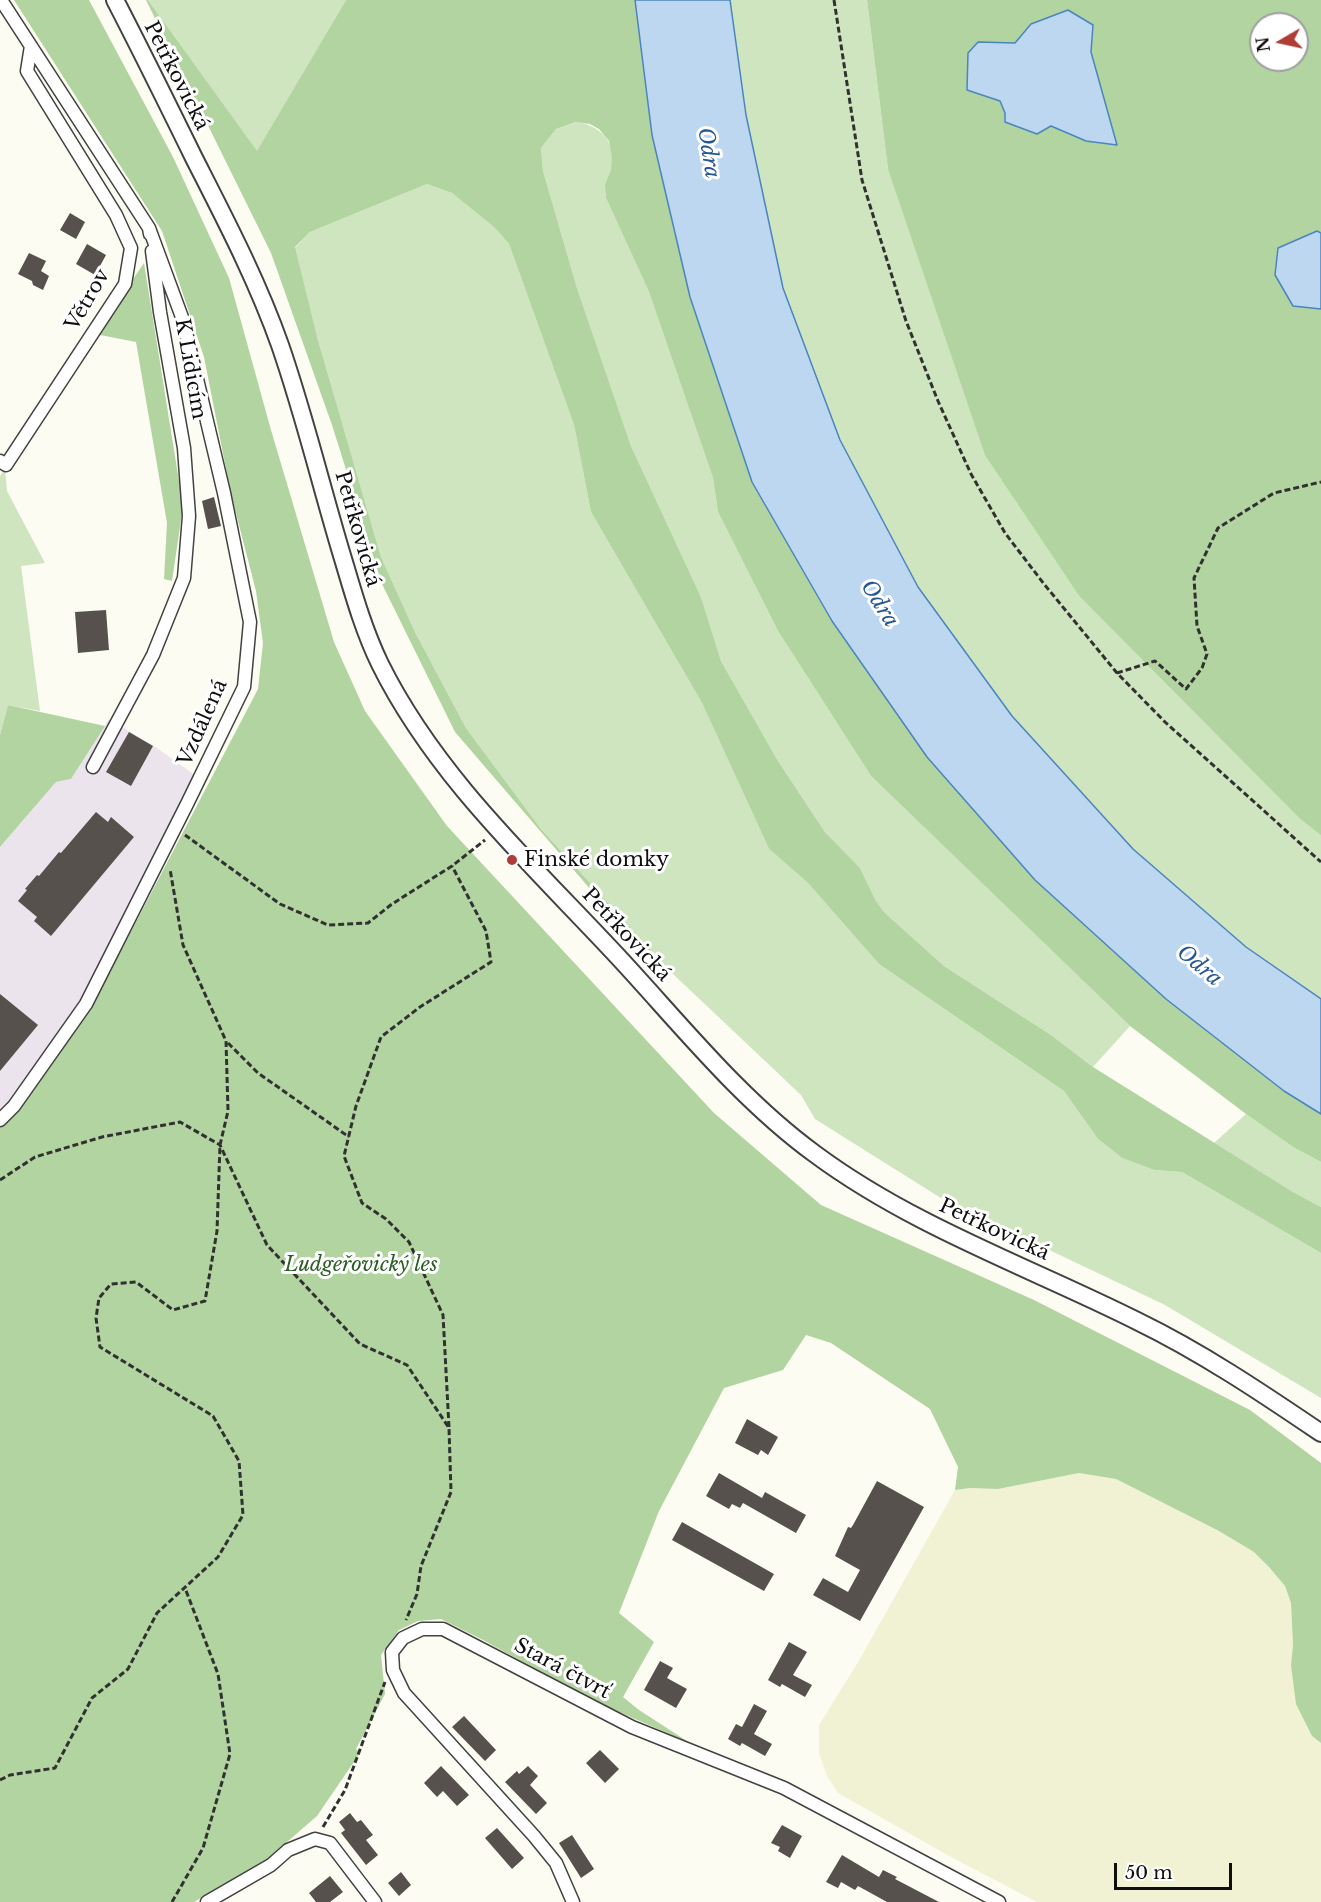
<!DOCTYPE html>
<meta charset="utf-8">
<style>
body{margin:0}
#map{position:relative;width:1321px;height:1902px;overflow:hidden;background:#fdfcf2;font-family:"Libre Baskerville",serif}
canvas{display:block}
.north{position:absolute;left:1249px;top:12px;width:60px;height:60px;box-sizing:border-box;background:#fff;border:2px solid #9f9f9f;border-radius:50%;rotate:261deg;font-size:16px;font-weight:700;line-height:24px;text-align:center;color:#0f0f0f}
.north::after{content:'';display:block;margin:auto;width:21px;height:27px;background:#af3c36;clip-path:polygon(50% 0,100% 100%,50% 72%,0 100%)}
.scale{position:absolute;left:1114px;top:1863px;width:118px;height:27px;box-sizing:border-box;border:3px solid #0f0f0f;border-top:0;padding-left:8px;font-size:18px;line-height:21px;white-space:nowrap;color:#0f0f0f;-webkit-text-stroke:4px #fff;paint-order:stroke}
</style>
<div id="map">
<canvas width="1321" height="1902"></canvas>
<div class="north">N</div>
<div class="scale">50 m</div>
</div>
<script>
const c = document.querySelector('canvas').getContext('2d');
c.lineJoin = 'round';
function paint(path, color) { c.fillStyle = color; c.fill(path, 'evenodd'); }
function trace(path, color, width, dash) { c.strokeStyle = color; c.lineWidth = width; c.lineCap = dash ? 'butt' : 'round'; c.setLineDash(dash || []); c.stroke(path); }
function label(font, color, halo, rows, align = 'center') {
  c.font = font + ' "Libre Baskerville",serif'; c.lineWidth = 6; c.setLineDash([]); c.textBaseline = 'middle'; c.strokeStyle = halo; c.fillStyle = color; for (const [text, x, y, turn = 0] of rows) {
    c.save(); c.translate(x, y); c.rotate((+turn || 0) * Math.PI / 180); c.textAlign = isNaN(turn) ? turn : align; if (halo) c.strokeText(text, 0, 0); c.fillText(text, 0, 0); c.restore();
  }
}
const industrial = new Path2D(`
 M 109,719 L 154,746 L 195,775 L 146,878 L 82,997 L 8,1104 L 0,1111 L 0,847 L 56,782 L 71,779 Z`);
const farmland = new Path2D(`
 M 1079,1473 L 1116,1479 L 1219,1531 L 1254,1552 L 1269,1567 L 1285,1586 L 1291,1603 L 1293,1645 L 1291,1665 L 1312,1736 L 1321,1743 L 1321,1902 L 1037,1902 L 951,1857 L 838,1793 L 827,1776 L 819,1753 L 819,1725 L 857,1664 L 955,1490 L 970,1488 L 998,1489 Z`);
const green = new Path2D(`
 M 148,0 L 346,0 L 257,152 Z
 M 730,0 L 867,0 L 888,169 L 1080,597 L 1299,818 L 1321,834 L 1321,999 L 1246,947 L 1133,849 L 1012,716 L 918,587 L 840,440 L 783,288 L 746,115 Z
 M 577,122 C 601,126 618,143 611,170 C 608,183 605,184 606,198 L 649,292 L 713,478 L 718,512 L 778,631 L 871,776 L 1130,1026 L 1093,1067 L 1051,1035 L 944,966 L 884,912 L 876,901 L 860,868 L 825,832 L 778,761 L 721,661 L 701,597 L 631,446 L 577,288 L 543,171 L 541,148 L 556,129 Z
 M 427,184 L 452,193 L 495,228 L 509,244 L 574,425 L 591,512 L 702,703 L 769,849 L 807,882 L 879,964 L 1064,1091 L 1098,1139 L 1122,1158 L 1154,1170 L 1182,1172 L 1321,1253 L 1321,1398 L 1165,1305 L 944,1200 L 815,1119 L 801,1095 L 673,974 L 541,829 L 466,728 L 415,632 L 381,557 L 318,340 L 295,248 L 310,232 Z
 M 5,469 L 7,491 L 45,563 L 21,566 L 40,711 L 8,705 L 0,735 L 0,476 Z
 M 1246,1114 L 1293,1147 L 1321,1162 L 1321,1207 L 1293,1192 L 1214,1143 Z`);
const forest = new Path2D(`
 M 14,0 L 89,0 L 173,157 L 229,278 L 271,430 L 334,642 L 365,711 L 447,826 L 714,1113 L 821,1205 L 1034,1300 L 1250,1410 L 1321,1463 L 1321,1743 L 1312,1736 L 1296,1704 L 1291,1665 L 1293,1645 L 1291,1603 L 1285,1586 L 1269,1567 L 1254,1552 L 1219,1531 L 1116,1479 L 1079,1473 L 998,1489 L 970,1488 L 955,1490 L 958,1467 L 930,1409 L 831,1343 L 806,1335 L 783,1370 L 724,1388 L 659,1511 L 619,1613 L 654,1642 L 623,1697 L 639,1710 L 690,1743 L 594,1701 L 483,1640 L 441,1619 L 418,1621 L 399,1630 L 381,1655 L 385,1694 L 356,1749 L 360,1753 L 317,1816 L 265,1861 L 194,1902 L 0,1902 L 0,1127 L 21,1107 L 92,1006 L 258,689 L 263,643 L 256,591 L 231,494 L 204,357 L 162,231 Z
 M 146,0 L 148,0 L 257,151 L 346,0 L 635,0 L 652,135 L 690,297 L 752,482 L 1035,880 L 1166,999 L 1284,1091 L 1321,1114 L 1321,1162 L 1293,1147 L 1246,1114 L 1130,1026 L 871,776 L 778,631 L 718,512 L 713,478 L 649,292 L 606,198 L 605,185 L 611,170 L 612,157 L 609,141 L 599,129 L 590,124 L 576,122 L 556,129 L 541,148 L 543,171 L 577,288 L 631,446 L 701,597 L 721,661 L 778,761 L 825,832 L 860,868 L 876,901 L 884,912 L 944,966 L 1051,1035 L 1093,1067 L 1293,1192 L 1321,1207 L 1321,1253 L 1182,1172 L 1154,1170 L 1122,1158 L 1098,1139 L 1064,1091 L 879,964 L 807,882 L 769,849 L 702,703 L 591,512 L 574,425 L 509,244 L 495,228 L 452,193 L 427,184 L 310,232 L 295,247 L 318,340 L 381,557 L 415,632 L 466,728 L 541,829 L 673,974 L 628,933 L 455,732 L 382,584 L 332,425 L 271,253 Z
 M 867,0 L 1321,0 L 1321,835 L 1299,818 L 1080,597 L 985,455 L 888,169 ZM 1261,24 L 1297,24 L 1297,60 L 1261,60 Z
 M 144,263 L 183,506 L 172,581 L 164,579 L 167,523 L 136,342 L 95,334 Z
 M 8,705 L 105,726 L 71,779 L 56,782 L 0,847 L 0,735 Z`);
const water = new Path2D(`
 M 635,0 L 730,0 L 746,115 L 783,288 L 840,440 L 918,587 L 1012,716 L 1133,849 L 1246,947 L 1321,999 L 1321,1114 L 1284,1091 L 1166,999 L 1035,880 L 927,757 L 832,621 L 752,482 L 690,297 L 652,135 Z
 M 1068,10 L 1093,25 L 1091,52 L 1117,145 L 1086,141 L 1051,126 L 1037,134 L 1005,122 L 1005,113 L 1000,101 L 967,90 L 968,53 L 978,42 L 1015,43 L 1031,24 Z
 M 1317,231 L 1321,233 L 1321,309 L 1293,306 L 1275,275 L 1278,248 Z`);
const building = new Path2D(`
 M 70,213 L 85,222 L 76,239 L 60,230 Z
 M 87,244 L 106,255 L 95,275 L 76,264 Z
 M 29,253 L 46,261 L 41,271 L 49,276 L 43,290 L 33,285 L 32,281 L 18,274 Z
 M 214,497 L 221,526 L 208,529 L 202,501 Z
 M 106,610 L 109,650 L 78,653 L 75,612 Z
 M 129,732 L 153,746 L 131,786 L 106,772 Z
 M 96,812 L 108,822 L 111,817 L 134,837 L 51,936 L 34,921 L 37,917 L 18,901 L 27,890 L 25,889 L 37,875 L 39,876 L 59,852 L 61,853 Z
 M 0,994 L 38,1025 L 0,1071 Z
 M 747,1419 L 778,1437 L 768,1455 L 761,1450 L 758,1455 L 735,1443 Z
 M 719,1473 L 762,1498 L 765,1492 L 806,1515 L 796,1533 L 743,1503 L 740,1508 L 732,1504 L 729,1509 L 706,1496 Z
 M 877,1481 L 924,1507 L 860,1621 L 813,1595 L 823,1578 L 848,1592 L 860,1570 L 835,1556 L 848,1527 L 851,1528 L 853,1525 Z
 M 682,1522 L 774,1574 L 764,1591 L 672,1540 Z
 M 789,1642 L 807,1652 L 793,1675 L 812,1685 L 805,1697 L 782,1684 L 780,1687 L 768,1680 Z
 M 660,1661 L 673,1668 L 667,1678 L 687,1689 L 676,1708 L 644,1690 Z
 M 754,1704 L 767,1711 L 754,1734 L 772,1744 L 765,1756 L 742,1743 L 740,1746 L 728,1739 L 736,1724 L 742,1727 Z
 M 464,1716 L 496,1750 L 485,1761 L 452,1727 Z
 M 600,1750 L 619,1769 L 605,1783 L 586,1763 Z
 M 441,1766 L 469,1795 L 457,1806 L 443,1791 L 437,1797 L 424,1783 Z
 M 528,1766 L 538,1776 L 530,1785 L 547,1803 L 536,1814 L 505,1782 L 517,1771 L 519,1774 Z
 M 350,1813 L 357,1822 L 361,1820 L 373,1835 L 366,1840 L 378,1855 L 366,1865 L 341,1833 L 345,1830 L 339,1822 Z
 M 782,1825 L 802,1836 L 790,1858 L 778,1851 L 780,1847 L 771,1843 Z
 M 497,1828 L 524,1858 L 512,1869 L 485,1838 Z
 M 572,1835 L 594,1869 L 581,1878 L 559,1843 Z
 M 842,1855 L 879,1877 L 883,1870 L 897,1877 L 895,1879 L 939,1902 L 887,1902 L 858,1886 L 855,1890 L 841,1882 L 838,1888 L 826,1882 Z
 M 401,1872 L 411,1885 L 399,1896 L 388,1883 Z
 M 330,1876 L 343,1892 L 330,1902 L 316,1902 L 309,1893 Z`);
const path = new Path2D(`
 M 834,0 L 862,180 L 906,321 L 938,401 L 971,474 L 1005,533 L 1044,584 L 1117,673 L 1165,722 L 1321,862
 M 1117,673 L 1155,661 L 1186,689 L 1202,668 L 1207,654 L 1197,626 L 1194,578 L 1218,528 L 1274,493 L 1321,482
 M 185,835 L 280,904 L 328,925 L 368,923 L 392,904 L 452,866 L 485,840
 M 228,1043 L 258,1073 L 349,1137
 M 0,1180 L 35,1157 L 102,1137 L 180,1122 L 220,1145 L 267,1245 L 360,1344 L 407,1365 L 449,1428 L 451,1492 L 421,1566 L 417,1594 L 406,1620
 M 449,1427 L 443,1315 L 409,1242 L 386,1219 L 362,1203 L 344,1156 L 356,1106 L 381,1037 L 420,1007 L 491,962 L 486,931 L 452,866
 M 0,1780 L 10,1775 L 55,1768 L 92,1698 L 128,1669 L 157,1613 L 218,1557 L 243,1515 L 239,1461 L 213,1416 L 100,1347 L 96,1318 L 99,1298 L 111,1284 L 136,1282 L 173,1310 L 205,1301 L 217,1231 L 220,1145 L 228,1111 L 226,1041 L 183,945 L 170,869
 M 323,1827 L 345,1790 L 385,1682
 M 172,1902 L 203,1848 L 230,1754 L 218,1674 L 185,1588`);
const minor = new Path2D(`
 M 1,0 L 149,228 L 150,234
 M 0,461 L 6,465 L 125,284 L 131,248 L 116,215 L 27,71 L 31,46
 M 93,767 L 153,655 L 184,578 L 189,516 L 184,448 L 160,312 L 152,251
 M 0,1120 L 14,1106 L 86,1004 L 187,804 L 244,687 L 250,622 L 224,493 L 183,320 L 149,228
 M 207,1902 L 271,1865 L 288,1850 L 315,1839 L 330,1843 L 375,1902
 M 573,1902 L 556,1863 L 534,1836 L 404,1693 L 393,1670 L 392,1652 L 403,1638 L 422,1629 L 443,1629 L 632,1727 L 784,1788 L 999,1902`);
const tertiary = new Path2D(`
 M 115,0 C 142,52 168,105 194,158 C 225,219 257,280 280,345 C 305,417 322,490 344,562 C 354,596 364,631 380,664 C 437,779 535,867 621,960 C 682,1026 741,1100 815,1154 C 912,1226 1029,1267 1137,1321 C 1201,1352 1262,1393 1321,1433`);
const markers = [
 [512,860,6,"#af3c36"]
];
const streetNames = [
 ["Petřkovická",176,76,63],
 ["Větrov",88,300,-60],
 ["K Lidicím",190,369,80],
 ["Petřkovická",357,529,74],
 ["Vzdálená",203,723,-66],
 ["Petřkovická",626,935,47],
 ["Petřkovická",994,1230,25],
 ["Stará čtvrť",562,1669,28]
];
const poiNames = [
 ["Finské domky",524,860]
];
const parkNames = [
 ["Ludgeřovický les",361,1265]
];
const waterNames = [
 ["Odra",708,153,81],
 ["Odra",879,604,58],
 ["Odra",1199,966,40]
];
paint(industrial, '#ece4ec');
paint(farmland, '#f1f1d4');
paint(green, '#cee5bf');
paint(forest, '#b2d4a0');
paint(water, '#bcd7ef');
trace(water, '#4b85be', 1.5);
paint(building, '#56514c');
trace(minor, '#424242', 15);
trace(tertiary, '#424242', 20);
trace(path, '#313131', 3, [6, 3]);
trace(minor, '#fff', 12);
trace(tertiary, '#fff', 16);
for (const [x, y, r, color] of markers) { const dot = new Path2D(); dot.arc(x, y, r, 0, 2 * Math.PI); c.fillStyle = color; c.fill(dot); trace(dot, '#fff', 2); }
label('20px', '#0f0f0f', '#fff', streetNames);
label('20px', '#0f0f0f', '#fff', poiNames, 'left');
label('italic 20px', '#2c5f26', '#fff', parkNames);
label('italic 21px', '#255893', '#fff', waterNames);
</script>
